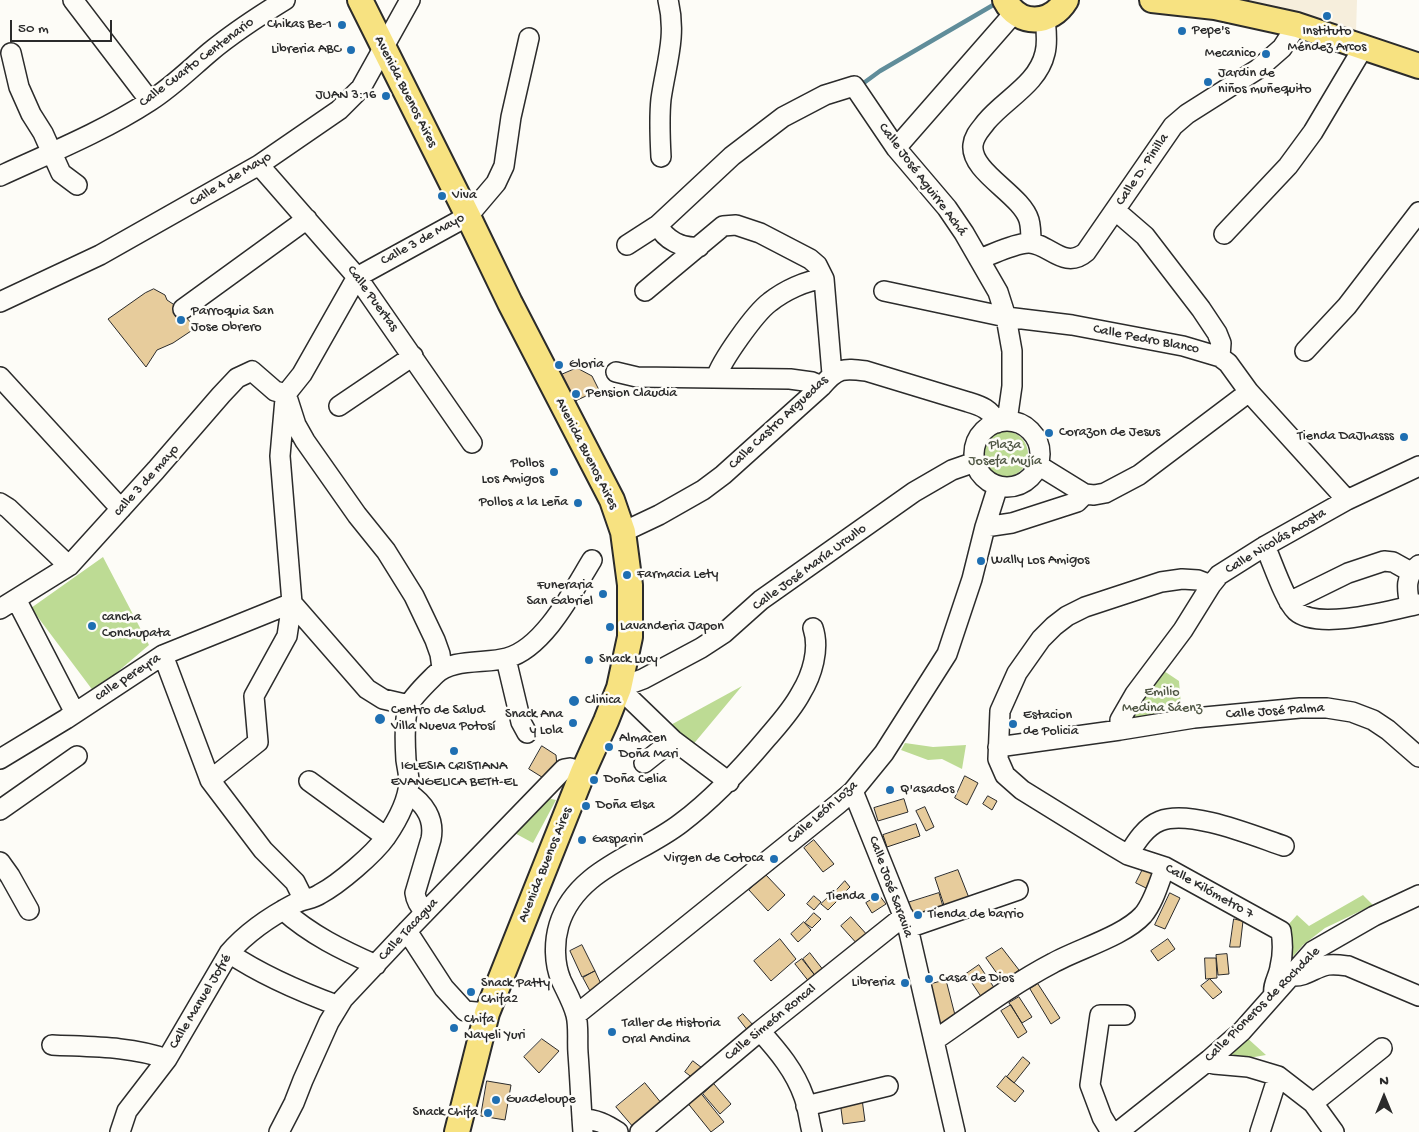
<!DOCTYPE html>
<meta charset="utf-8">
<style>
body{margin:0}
#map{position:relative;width:1419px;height:1132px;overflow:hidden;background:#fdfcf7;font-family:"Gochi Hand",sans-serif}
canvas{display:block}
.north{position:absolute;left:1359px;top:1072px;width:50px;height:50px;-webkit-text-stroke:4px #fdfcf7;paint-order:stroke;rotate:0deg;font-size:14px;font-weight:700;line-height:20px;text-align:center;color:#2b2b2b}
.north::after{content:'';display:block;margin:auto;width:18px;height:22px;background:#2b2b2b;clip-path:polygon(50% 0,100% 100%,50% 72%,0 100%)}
.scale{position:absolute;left:10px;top:20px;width:102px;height:22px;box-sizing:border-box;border:2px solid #2b2b2b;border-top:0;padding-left:6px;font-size:15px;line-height:18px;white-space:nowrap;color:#2b2b2b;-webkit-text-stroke:4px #fdfcf7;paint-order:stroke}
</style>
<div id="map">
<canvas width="1419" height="1132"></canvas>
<div class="north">N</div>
<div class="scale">50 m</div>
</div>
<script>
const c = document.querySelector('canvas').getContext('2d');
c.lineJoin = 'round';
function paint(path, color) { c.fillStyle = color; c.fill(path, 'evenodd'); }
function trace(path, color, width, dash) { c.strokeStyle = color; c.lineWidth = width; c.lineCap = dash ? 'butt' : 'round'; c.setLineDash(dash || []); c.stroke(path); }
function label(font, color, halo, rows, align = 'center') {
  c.font = font + ' "Gochi Hand",sans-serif'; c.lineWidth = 5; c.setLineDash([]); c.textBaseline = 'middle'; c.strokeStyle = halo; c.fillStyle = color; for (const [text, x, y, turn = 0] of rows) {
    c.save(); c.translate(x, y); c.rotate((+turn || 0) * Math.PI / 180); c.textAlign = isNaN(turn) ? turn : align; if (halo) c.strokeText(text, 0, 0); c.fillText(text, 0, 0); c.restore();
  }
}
const built = new Path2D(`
 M 1240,0 L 1357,0 L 1356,33 L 1355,33 Z`);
const green = new Path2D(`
 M982 454a23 23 0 1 1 46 0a23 23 0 1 1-46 0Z
 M 103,557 L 149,645 L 94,692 L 31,608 Z
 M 1164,671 L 1179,681 L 1182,717 L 1132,722 C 1129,702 1151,685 1164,671 Z
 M 742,686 L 691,747 L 667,727 Z
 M 905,743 L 933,747 L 966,745 L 962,769 L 942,759 L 928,760 L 901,750 Z
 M 543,797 L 556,800 L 533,843 L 509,830 Z
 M 1363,895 L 1373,905 L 1325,928 L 1303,945 L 1283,968 L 1291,932 L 1288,925 L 1297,915 L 1309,926 Z
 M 1245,1036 L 1266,1055 L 1231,1061 L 1220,1058 Z`);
const stream = new Path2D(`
 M 858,85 L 865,82 L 880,71 L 1000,1`);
const building = new Path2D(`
 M 154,289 L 165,295 L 167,300 L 176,306 L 193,325 L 191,331 L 173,343 L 157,350 L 146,367 L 108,319 L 145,293 Z
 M 577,368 L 592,376 L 599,390 L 573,402 L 561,375 Z
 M 542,746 L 556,755 L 557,767 L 545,779 L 529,769 Z
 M 965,776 L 978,783 L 967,805 L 955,798 Z
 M 988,796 L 997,801 L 992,810 L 983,804 Z
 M 904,799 L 908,812 L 878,821 L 874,808 Z
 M 925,807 L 934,827 L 926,831 L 916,811 Z
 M 916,824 L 920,836 L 887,847 L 883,835 Z
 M 814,840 L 834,864 L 823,872 L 804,848 Z
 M 1145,865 L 1155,870 L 1146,888 L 1136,883 Z
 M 958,870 L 971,903 L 946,911 L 935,878 Z
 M 766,875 L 785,895 L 768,911 L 749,890 Z
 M 845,881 L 850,887 L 840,897 L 835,892 Z
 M 833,893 L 839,899 L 828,910 L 821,904 Z
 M 939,893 L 945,913 L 911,924 L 904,904 Z
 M 1170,893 L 1180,898 L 1165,929 L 1155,925 Z
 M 879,895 L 886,904 L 872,913 L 866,903 Z
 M 814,896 L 821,902 L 814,910 L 807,904 Z
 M 814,913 L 821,919 L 812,928 L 805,923 Z
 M 851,917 L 869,937 L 859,946 L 841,926 Z
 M 1234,919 L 1243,921 L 1240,947 L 1230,947 Z
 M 804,922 L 811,930 L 798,942 L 791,934 Z
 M 780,939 L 796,959 L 771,981 L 754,961 Z
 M 1168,939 L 1175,949 L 1158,961 L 1151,951 Z
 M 582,945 L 595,971 L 582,977 L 570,951 Z
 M 1002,948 L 1019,970 L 1003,982 L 986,958 Z
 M 810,953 L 824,971 L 816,977 L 803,959 Z
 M 1227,954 L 1229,974 L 1218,975 L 1216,955 Z
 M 1205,958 L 1216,958 L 1217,978 L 1206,979 Z
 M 802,959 L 817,978 L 810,983 L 795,964 Z
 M 979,965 L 995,989 L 982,998 L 966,974 Z
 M 595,971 L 601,984 L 590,991 L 583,978 Z
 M 1210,979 L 1222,992 L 1213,999 L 1201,986 Z
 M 946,980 L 956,1019 L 940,1029 L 928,985 Z
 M 1038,984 L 1060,1018 L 1051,1024 L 1030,989 Z
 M 1019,997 L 1032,1017 L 1022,1023 L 1009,1003 Z
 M 1011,1005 L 1027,1032 L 1018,1038 L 1001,1011 Z
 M 743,1014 L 754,1026 L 748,1031 L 738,1018 Z
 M 542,1039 L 559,1051 L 539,1073 L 524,1057 Z
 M 1023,1057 L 1030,1063 L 1014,1083 L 1007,1077 Z
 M 693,1061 L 706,1071 L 698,1082 L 685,1072 Z
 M 1006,1076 L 1024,1091 L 1015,1102 L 997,1087 Z
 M 487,1081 L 511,1085 L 505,1120 L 481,1116 Z
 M 645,1083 L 662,1104 L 634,1128 L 616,1107 Z
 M 714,1084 L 731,1104 L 720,1114 L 703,1094 Z
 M 699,1091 L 724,1122 L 711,1132 L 686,1101 Z
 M 862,1099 L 865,1121 L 843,1124 L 840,1101 Z`);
const minor = new Path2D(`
 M 73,0 L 150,101
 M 11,53 L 19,87 L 31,114 L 43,133 L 61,173 L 77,185
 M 896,148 L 1015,12
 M 661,157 C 660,138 659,118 661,99 C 666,64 677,36 668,0
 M 259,165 L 357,277 L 472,443
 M 0,176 C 50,153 104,131 150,101 C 172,87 190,69 210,52 C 233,33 259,16 285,0
 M 1116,211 L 1145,236 L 1201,309 L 1217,333 L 1221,343 L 1220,357
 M 658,225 C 665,240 683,249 699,247
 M 1224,234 L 1288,166 L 1313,132 L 1363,48
 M 1031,243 C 1031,236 1031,227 1029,220 C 1021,194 970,172 973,145 C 974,135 981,129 986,122 C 1005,99 1038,84 1045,53 C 1048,42 1046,29 1045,18
 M 627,245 L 658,225 L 732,156 L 783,117 L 825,95 L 854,86 L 896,148 L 947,208 L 964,233 L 998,292 L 1006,317 L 1012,351 L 1012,386 L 1007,421
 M 979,259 C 994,254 1012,244 1028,243 C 1048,242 1064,271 1086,252 L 1173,126 L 1187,114 L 1258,69 L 1282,48 L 1297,25
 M 645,291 L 723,226 L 736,225 L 760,233 L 810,259 L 817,265 L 824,279 L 832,374
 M 884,291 L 1006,317 L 1072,325 L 1183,346 L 1220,357 L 1228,363 L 1249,392 L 1347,500
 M 0,302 L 100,255 L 259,165 L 339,110 L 361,88 L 410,0
 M 183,309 L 307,219
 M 1305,351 L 1347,306 L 1419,212
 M 616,372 L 637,377 L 790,379 L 812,382 L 822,386
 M 0,377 L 121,509
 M 716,378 C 721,361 755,313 770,302 C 784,291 806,280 824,279
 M 288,400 L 296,425 L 305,441 L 357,515 L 386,551 L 414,596 L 435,640 L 440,654 L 442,668
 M 339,406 L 413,356
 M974 454a33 33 0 1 1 66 0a33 33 0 1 1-66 0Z
 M 1038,465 L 1085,494 L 1094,495 L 1105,493 L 1139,475 L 1249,392
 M 0,503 L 8,508 L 69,566
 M 985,527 L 1012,523 L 1077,502 L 1085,494
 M 623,532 L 659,515 L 703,490 L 723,475 L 822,386 C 837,368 843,368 866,371 L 968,402 C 981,406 991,409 997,423
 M 1265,546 C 1272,561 1285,601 1296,611 C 1318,631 1392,610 1419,604
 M 1211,585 L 1198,580 L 1182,579 L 1161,582 L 1085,607 L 1067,616 L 1054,626 L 1041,639 L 1017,673 L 1000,711 L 998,759 L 1005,775 L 1022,790 L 1111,845 L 1128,855 L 1165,867 L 1281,931 C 1283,943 1283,955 1280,967 C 1279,976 1272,985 1274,994
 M 16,599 L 75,713
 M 1289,602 L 1348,573 L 1384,561 L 1393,562 L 1411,572
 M 1410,606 C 1407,590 1404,576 1419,565
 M 0,609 L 69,566 L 156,470 L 221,395 L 237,378 L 252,371 L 275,391 L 286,394
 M 163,655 L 210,780 L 263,850 L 295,882 L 304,900
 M 506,659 L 521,722 L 527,733
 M 409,705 L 383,699 L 367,689 L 292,603 L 280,456 L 285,399 L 286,394 L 302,374 L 357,277 L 468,216 L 496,183 L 504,166 L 511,117 L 529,38
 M 1120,730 L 1120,720 L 1135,694 L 1183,630 L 1211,585 L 1219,575 L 1265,546 L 1347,500 L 1419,466
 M 998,747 L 1120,730 L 1194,718 L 1300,708 L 1327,708 L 1352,712 L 1373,720 L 1388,730 L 1419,757
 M 0,759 L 66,719 L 163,655 L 292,603 L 287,636 L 254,696 L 258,742 L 210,780
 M 644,763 L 673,740
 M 309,781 L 386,837
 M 729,782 L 673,740 L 619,688 L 643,679 L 701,648 L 724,633 L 761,600 L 914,492 L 952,470 L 975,462
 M 853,791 L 908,928 L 955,1132
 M 408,793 C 424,803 435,819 431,839 L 415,893 C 416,901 419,906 425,912
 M 0,810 L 77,756
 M 1128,855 C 1136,842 1145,827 1160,821 C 1190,809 1254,836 1284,846
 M 0,862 L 10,876 L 29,910
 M 283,910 C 311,935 342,950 376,965
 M 908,928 L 1018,890
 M 407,931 L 444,988 L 465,1011 L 487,1013
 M 229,953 C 263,976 301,992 339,1006
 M 1291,975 L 1293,976 C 1306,977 1315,967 1328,965 C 1335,964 1341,965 1348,966 L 1419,996
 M 576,1015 L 838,804 L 853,791 L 884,753 L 947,654 L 972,579 L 985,527 L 998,486
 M 760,1031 C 778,1051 795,1071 804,1097 C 808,1108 809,1120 812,1132
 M 935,1040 C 973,1014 1011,985 1053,963 C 1078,949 1124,936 1143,915 C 1154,902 1159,882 1165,867
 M 52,1045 C 91,1047 129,1046 167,1059
 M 1209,1060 L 1214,1064 L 1248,1067 L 1278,1076 L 1313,1103 L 1334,1132
 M 1313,1103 L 1382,1048
 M 806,1106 L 888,1086
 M 582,1119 C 596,1119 606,1124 618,1132
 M 120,1132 L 127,1111 L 167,1059 L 229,953 C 247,932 271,916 296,903 C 304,899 313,899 320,894 C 339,884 374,854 386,837 C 397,821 408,802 409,782 C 409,775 407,767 406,760 C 405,744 404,722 408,707 C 411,698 428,682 435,675 C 451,658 486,664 507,658 C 544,648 573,591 592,560
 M 279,1132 L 294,1103 L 303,1080 L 329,1022 L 343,999 L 407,931 L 564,769 L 570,768 L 583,772
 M 583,1132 C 581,1106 580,1079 578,1053 C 577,1041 579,1027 576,1015 C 573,1003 566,991 561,980 C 554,963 554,942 559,925 C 576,869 640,855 681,823 C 713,799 741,769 767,738 C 779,724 792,710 801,693 C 812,675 820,649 813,628
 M 640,1132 L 760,1031 L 904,916
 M 1111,1132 L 1102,1117 L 1090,1085 L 1100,1015 L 1125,1015
 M 1118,1132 L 1209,1060 L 1242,1031 L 1313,951 L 1374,916 L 1419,895
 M 1260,1132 L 1278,1076`);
const major = new Path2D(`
 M 360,0 L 468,216 L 510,303 L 612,500 L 623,532 L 630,585 L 630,637 L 619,688 L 606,721 L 583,772 L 487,1013 L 457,1132
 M 1005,0 C 1019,27 1051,25 1066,0
 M 1152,0 L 1215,7 L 1297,25 L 1419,66`);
const markers = [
 [1327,16,5,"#1f6fb2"],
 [342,25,5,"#1f6fb2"],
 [1182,31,5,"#1f6fb2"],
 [351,50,5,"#1f6fb2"],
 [1266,54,5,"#1f6fb2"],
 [1208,82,5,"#1f6fb2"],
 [386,96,5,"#1f6fb2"],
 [442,196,5,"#1f6fb2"],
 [181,320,5,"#1f6fb2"],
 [559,365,5,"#1f6fb2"],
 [576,394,5,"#1f6fb2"],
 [1049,433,5,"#1f6fb2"],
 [1404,437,5,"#1f6fb2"],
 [554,472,5,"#1f6fb2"],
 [578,503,5,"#1f6fb2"],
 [981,561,5,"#1f6fb2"],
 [627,575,5,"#1f6fb2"],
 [603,594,5,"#1f6fb2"],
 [92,626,5,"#1f6fb2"],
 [610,627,5,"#1f6fb2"],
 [589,660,5,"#1f6fb2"],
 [574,701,6,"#1f6fb2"],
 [380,719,6,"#1f6fb2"],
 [573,723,5,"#1f6fb2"],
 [1013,724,5,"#1f6fb2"],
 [609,747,5,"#1f6fb2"],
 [454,751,5,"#1f6fb2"],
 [594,780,5,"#1f6fb2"],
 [890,790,5,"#1f6fb2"],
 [586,806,5,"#1f6fb2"],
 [582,840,5,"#1f6fb2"],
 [774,859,5,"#1f6fb2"],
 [875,897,5,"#1f6fb2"],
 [918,915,5,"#1f6fb2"],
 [929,979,5,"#1f6fb2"],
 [905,983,5,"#1f6fb2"],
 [471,992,5,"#1f6fb2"],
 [454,1028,5,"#1f6fb2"],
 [612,1032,5,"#1f6fb2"],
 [496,1100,5,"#1f6fb2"],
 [488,1113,5,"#1f6fb2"]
];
const poiNames = [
 ["Chikas Be-1",332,25,"right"],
 ["Pepe's",1192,31],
 ["Instituto",1327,32,"center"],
 ["Méndez Arcos",1327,48,"center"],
 ["Libreria ABC",341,50,"right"],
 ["Mecanico",1256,54,"right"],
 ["Jardin de",1218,74],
 ["niños muñequito",1218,90],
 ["JUAN 3:16",376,96,"right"],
 ["Viva",452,196],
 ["Parroquia San",191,312],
 ["Jose Obrero",191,328],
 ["Gloria",569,365],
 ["Pension Claudia",586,394],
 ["Corazon de Jesus",1059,433],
 ["Tienda DaJhasss",1394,437,"right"],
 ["Pollos",544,464,"right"],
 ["Los Amigos",544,480,"right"],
 ["Pollos a la Leña",568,503,"right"],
 ["Wally Los Amigos",991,561],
 ["Farmacia Lety",637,575],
 ["Funeraria",593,586,"right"],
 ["San Gabriel",593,602,"right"],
 ["cancha",102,618],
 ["Conchupata",102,634],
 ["Lavanderia Japon",620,627],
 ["Snack Lucy",599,660],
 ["Clinica",585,701],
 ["Centro de Salud",391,711],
 ["Villa Nueva Potosí",391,727],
 ["Snack Ana",563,715,"right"],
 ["y Lola",563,731,"right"],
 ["Estacion",1023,716],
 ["de Policia",1023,732],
 ["Almacen",619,739],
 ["Doña Mari",619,755],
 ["IGLESIA CRISTIANA",454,767,"center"],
 ["EVANGELICA BETH-EL",454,783,"center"],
 ["Doña Celia",604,780],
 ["Q'asados",900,790],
 ["Doña Elsa",596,806],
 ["Gasparin",592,840],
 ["Virgen de Cotoca",764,859,"right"],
 ["Tienda",865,897,"right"],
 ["Tienda de barrio",928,915],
 ["Casa de Dios",939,979],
 ["Libreria",895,983,"right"],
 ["Snack Patty",481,984],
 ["Chifa2",481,1000],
 ["Chifa",464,1020],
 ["Nayeli Yuri",464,1036],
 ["Taller de Historia",622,1024],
 ["Oral Andina",622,1040],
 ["Guadeloupe",506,1100],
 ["Snack Chifa",478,1113,"right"]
];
const streetNames = [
 ["Calle Cuarto Centenario",197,63,-37],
 ["Avenida Buenos Aires",405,92,63],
 ["Calle D. Pinilla",1143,170,-56],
 ["Calle 4 de Mayo",231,180,-31],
 ["Calle José Aguirre Achá",922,180,53],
 ["Calle 3 de Mayo",423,240,-29],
 ["Calle Puertas",372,299,54],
 ["Calle Pedro Blanco",1146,340,11],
 ["Calle Castro Arguedas",779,423,-43],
 ["Avenida Buenos Aires",586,454,63],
 ["calle 3 de mayo",147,481,-48],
 ["Calle Nicolás Acosta",1276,542,-31],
 ["Calle José María Urcullo",810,568,-36],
 ["calle pereyra",128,678,-33],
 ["Calle José Palma",1275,712,-4],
 ["Calle León Loza",823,813,-41],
 ["Avenida Buenos Aires",546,865,-68],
 ["Calle José Saravia",890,887,70],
 ["Calle Kilómetro 7",1209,892,29],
 ["Calle Tacagua",409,930,-47],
 ["Calle Manuel Jofré",201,1002,-59],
 ["Calle Pioneros de Rochdale",1263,1005,-45],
 ["Calle Simeón Roncal",771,1023,-39]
];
const parkNames = [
 ["Plaza",1005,446],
 ["Josefa Mujía",1005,462],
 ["Emilio",1162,693],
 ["Medina Sáenz",1162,709]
];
paint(built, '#f6eedc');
paint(green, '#bddb94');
trace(stream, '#608d9a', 4.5);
paint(building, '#e7cc9c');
trace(building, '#2b2b2b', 1);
trace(minor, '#2b2b2b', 22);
trace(major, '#2b2b2b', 28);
trace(minor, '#fdfcf7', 19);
trace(major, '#f7e281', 24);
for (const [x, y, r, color] of markers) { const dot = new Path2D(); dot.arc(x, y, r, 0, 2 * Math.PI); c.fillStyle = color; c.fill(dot); trace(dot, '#fdfcf7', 2); }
label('14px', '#2b2b2b', '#fdfcf7', poiNames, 'left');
label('14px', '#2b2b2b', '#fdfcf7', streetNames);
label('14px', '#505745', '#fdfcf7', parkNames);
</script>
